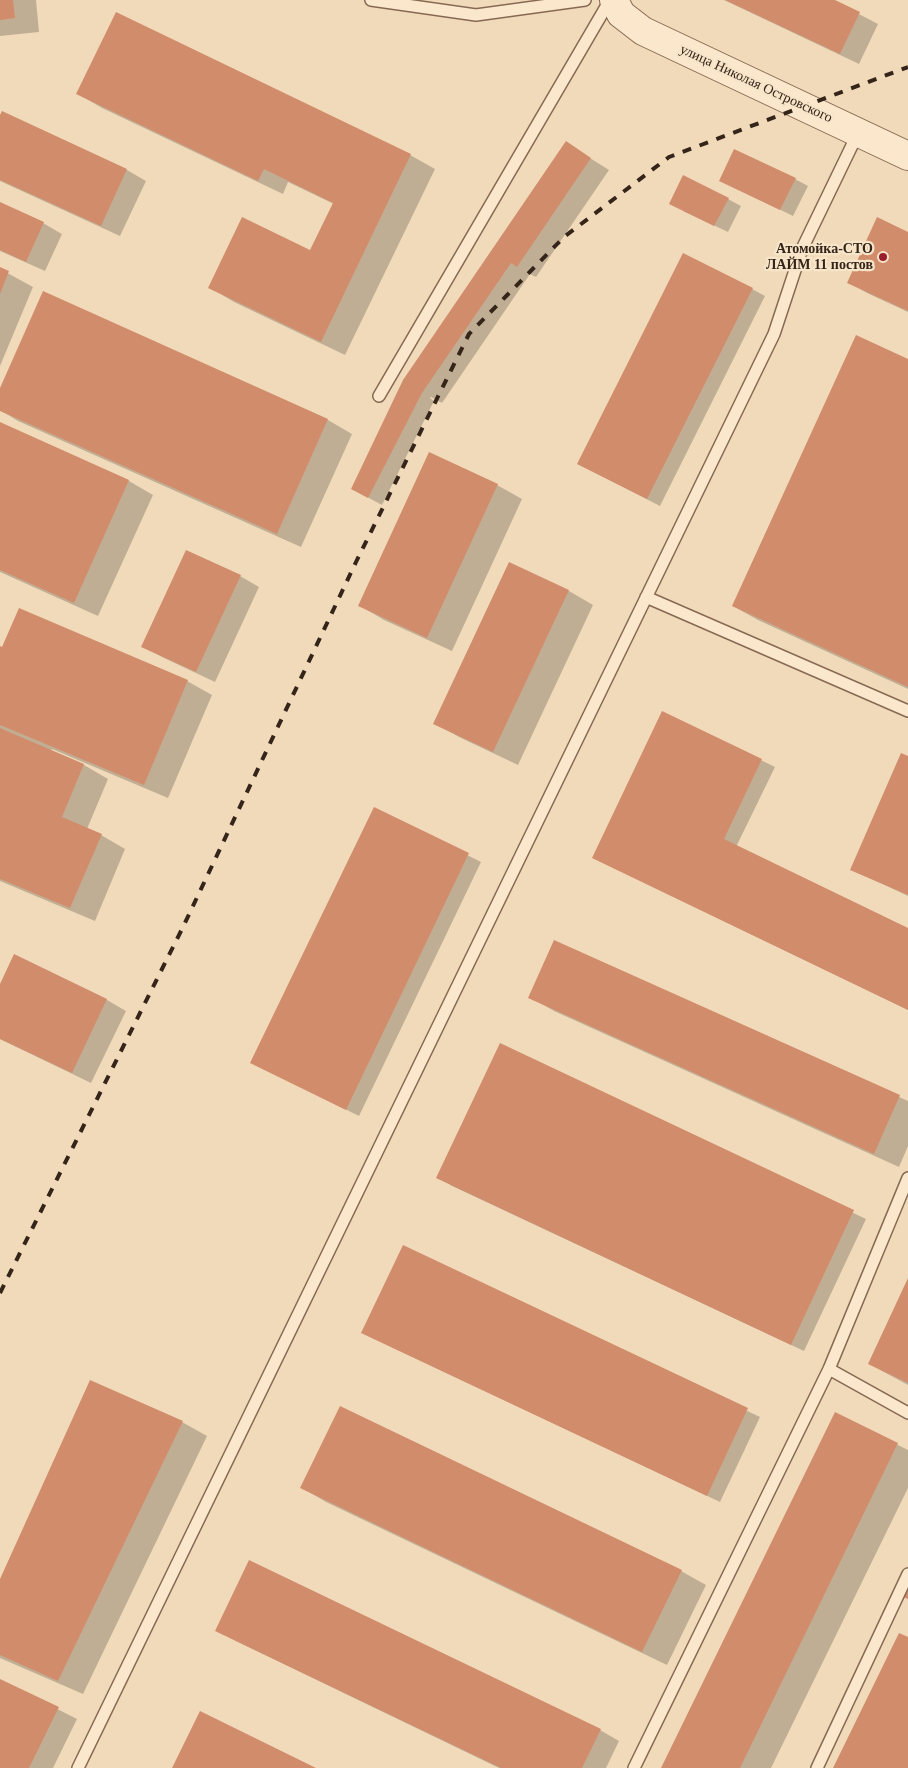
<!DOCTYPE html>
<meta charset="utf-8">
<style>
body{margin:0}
canvas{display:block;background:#f0dab9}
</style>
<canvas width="908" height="1768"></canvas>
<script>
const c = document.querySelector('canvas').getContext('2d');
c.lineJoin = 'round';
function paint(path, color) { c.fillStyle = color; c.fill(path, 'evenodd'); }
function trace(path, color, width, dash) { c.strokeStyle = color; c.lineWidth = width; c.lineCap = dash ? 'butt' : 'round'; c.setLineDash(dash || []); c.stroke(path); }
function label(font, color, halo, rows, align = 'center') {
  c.font = font + ' "Times New Roman",serif'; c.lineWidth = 4.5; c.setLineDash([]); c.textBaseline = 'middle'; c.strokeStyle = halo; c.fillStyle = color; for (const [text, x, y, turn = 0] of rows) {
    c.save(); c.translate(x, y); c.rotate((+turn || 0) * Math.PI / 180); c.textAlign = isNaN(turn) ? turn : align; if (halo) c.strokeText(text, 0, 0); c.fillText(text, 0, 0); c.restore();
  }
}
const shadow = new Path2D(`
 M 0,0 L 36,0 L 39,32 L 0,36 Z
 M 724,0 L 832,0 L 878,24 L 859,64 Z
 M 78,94 L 410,155 L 435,169 L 345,355 L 234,302 L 209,287 L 311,252 L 334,204 L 288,182 L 283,194 L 102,108 Z
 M 2,113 L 127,170 L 146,181 L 120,236 L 0,181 L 0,118 Z
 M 566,143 L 609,170 L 536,277 L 530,274 L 442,403 L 431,397 L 430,398 L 434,401 L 382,505 L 352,489 Z
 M 795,179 L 808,186 L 793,216 L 721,181 Z
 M 728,199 L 741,206 L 728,232 L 683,211 Z
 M 0,203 L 43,223 L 62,234 L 45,271 L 0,251 Z
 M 908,233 L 908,312 L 867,293 L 848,282 Z
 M 0,269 L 33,287 L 0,366 Z
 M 752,289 L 765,296 L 660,506 L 578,464 Z
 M 44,293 L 328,420 L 352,434 L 301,547 L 18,421 L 0,410 L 0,391 Z
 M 908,360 L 908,689 L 758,620 L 733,606 Z
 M 0,423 L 129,481 L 153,495 L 98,616 L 0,572 Z
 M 497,485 L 522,499 L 452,651 L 384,620 L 359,605 Z
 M 509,563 L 569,591 L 593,605 L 518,765 L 459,737 L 434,723 Z
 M 240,576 L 259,587 L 215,682 L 162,657 L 143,646 Z
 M 0,647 L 187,681 L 212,695 L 168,798 L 52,749 L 51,751 L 84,765 L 108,779 L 87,829 L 101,835 L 125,849 L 95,921 L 0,881 Z
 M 663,712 L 775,767 L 736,847 L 908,930 L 908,1010 L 606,864 Z
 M 908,757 L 908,896 L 851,869 Z
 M 374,808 L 481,862 L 359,1116 L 252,1063 Z
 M 555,941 L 908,1101 L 908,1146 L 899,1167 L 554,1011 L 530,997 Z
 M 0,987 L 107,1000 L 126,1011 L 91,1083 L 0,1039 Z
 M 500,1044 L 866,1219 L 804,1351 L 450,1185 Z
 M 403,1246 L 760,1417 L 720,1502 L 375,1339 Z
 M 908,1280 L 908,1385 L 869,1364 Z
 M 836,1414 L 908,1450 L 908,1488 L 771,1768 L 662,1768 Z
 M 182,1422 L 207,1436 L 83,1694 L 0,1658 L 0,1582 Z
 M 302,1488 L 681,1571 L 706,1585 L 667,1665 L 326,1502 Z
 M 217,1630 L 600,1730 L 619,1741 L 606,1768 L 499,1768 L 236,1641 Z
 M 0,1680 L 77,1719 L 53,1768 L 0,1768 Z`);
const building = new Path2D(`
 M 0,0 L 13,0 L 15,18 L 0,20 Z
 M 725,0 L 835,0 L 860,12 L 840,54 Z
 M 116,12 L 411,154 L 321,342 L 208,288 L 242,217 L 310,250 L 333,203 L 264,169 L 258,181 L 76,94 Z
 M 2,111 L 127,169 L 101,226 L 0,180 L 0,115 Z
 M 566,141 L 591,158 L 517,267 L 511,263 L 422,393 L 368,498 L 351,489 L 403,380 Z
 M 734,149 L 796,178 L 780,210 L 719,181 Z
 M 683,175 L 729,198 L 714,226 L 669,204 Z
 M 0,202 L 44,222 L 26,262 L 0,250 Z
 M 877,217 L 908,232 L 908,311 L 847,283 Z
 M 683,253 L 753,288 L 647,499 L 577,464 Z
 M 0,267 L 9,271 L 0,294 Z
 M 43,291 L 328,419 L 277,534 L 0,411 L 0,388 Z
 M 856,335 L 908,359 L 908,687 L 732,606 Z
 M 0,422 L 129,480 L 74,603 L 0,570 Z
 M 429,452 L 498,484 L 427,638 L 358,606 Z
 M 186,550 L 241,575 L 196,672 L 141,647 Z
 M 509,562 L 569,590 L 493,752 L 433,724 Z
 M 19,608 L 188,680 L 144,785 L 0,725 L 0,646 L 2,647 Z
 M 662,711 L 762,759 L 724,839 L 908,928 L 908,1010 L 592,858 Z
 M 0,728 L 84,764 L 62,817 L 102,834 L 70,908 L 0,879 Z
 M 901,753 L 908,756 L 908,895 L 850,870 Z
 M 374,807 L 469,853 L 346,1110 L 250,1063 Z
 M 554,940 L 900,1095 L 874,1154 L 528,998 Z
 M 14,954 L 107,999 L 72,1073 L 0,1039 L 0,984 Z
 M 500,1043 L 854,1210 L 791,1345 L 436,1178 Z
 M 403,1245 L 748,1408 L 707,1496 L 361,1333 Z
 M 908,1278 L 908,1383 L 868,1364 Z
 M 90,1380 L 183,1421 L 58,1681 L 0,1655 L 0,1579 Z
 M 340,1406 L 682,1570 L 642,1652 L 300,1488 Z
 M 835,1412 L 898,1443 L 740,1768 L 661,1768 Z
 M 249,1560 L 601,1729 L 582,1768 L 501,1768 L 215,1631 Z
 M 908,1587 L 908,1599 L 903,1597 Z
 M 899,1633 L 908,1637 L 908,1768 L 833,1768 Z
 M 0,1679 L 59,1707 L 29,1768 L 0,1768 Z
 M 200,1711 L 316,1768 L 172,1768 Z`);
const service = new Path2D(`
 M 371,0 L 476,15 L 585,0
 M 379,396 L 610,0
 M 646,597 L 908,711
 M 829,1369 L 908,1413
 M 78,1768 L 774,334 L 802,249 L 858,133
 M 634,1768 L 829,1369 L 908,1178
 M 817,1768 L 908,1574`);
const tertiary = new Path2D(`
 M 614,0 L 621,14 L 643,31 L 908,156`);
const rail = new Path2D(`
 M 0,1293 L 183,927 L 356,562 L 469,334 L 564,237 L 669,157 L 908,67`);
const markers = [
 [883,257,5,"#9a1f2d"]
];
const streetNames = [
 ["улица Николая Островского",756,84,25]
];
const poiNames = [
 ["Атомойка-СТО",873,249],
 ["ЛАЙМ 11 постов",873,265]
];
paint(shadow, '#0003');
paint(building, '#d18c6c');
trace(service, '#876953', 14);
trace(tertiary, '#876953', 30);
trace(service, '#fbe8cc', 11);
trace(tertiary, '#fbe8cc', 28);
trace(rail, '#352419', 4, [9, 9]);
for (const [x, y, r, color] of markers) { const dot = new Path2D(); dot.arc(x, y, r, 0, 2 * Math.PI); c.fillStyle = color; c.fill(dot); trace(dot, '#f7e5c9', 2); }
label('14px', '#352419', '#f7e5c9', streetNames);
label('bold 14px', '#352419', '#f7e5c9', poiNames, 'right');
</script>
